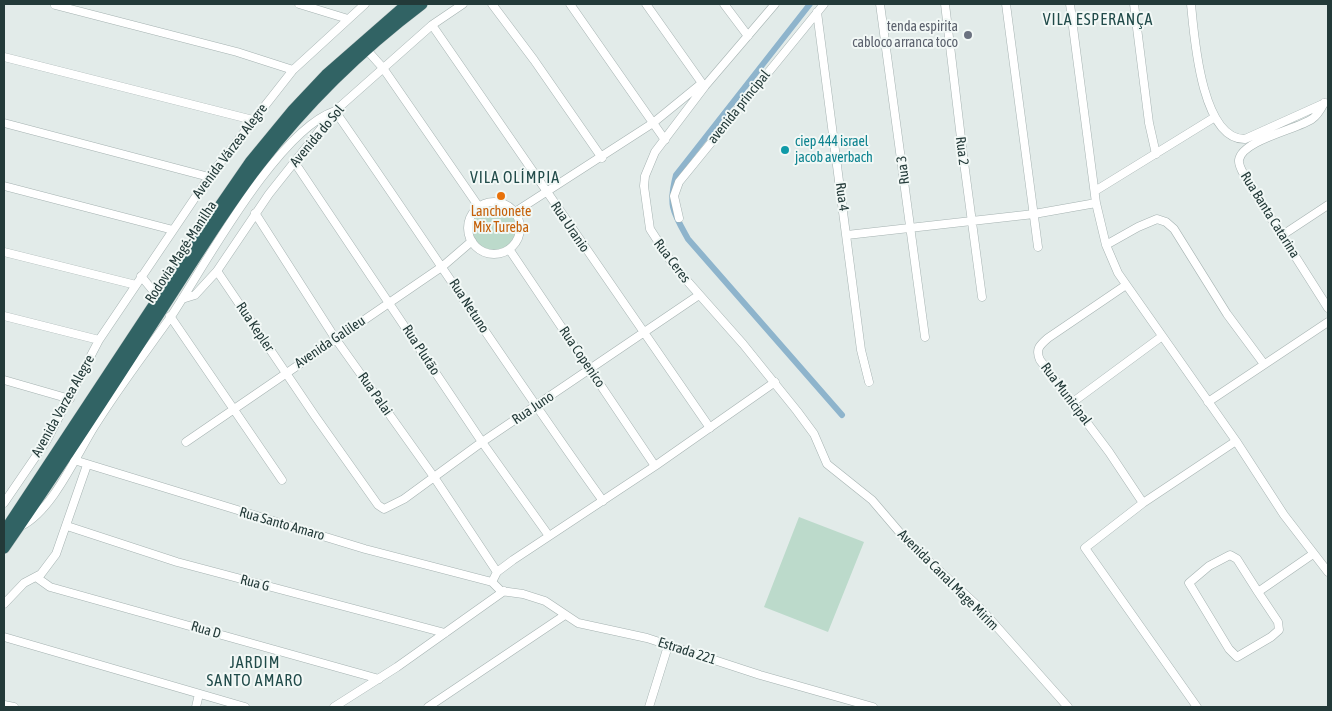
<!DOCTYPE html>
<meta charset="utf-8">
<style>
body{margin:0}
#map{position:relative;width:1332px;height:711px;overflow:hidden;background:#e2ebe9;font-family:"Asap Condensed",sans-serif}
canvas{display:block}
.frame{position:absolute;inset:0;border:5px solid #233a39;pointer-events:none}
</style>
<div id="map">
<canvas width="1332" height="711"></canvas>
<div class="frame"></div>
</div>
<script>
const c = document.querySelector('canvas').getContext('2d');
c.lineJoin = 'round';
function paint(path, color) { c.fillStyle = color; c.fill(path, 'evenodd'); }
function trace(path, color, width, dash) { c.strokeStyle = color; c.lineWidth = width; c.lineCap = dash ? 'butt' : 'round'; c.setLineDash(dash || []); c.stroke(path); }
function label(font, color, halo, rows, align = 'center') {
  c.font = font + ' "Asap Condensed",sans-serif'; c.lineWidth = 4; c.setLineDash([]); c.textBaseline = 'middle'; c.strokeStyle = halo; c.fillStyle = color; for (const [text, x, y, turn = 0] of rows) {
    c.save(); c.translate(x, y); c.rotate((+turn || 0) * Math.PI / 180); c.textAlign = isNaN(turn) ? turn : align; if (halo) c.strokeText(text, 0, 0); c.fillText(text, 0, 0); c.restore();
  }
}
const green = new Path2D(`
 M472 228a22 22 0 1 1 44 0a22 22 0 1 1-44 0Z
 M 799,517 L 864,542 L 828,632 L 764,607 Z`);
const canal = new Path2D(`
 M 810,4 L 676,175 C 668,206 673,212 688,239 L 842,415`);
const minor = new Path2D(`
 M 299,4 L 348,19
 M 492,4 L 534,60 L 602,158
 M 570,4 L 665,140
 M 646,4 L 704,86
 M 724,4 L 748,36
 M 775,4 L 705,86 L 655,152 L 645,176 L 644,186 L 650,229 L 674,266 L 743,344 L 797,411 L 814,434 L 827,464 L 872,500 L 907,541 L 981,609 L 1068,707
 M 880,4 L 925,337
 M 945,4 L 963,155 L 982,297
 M 1006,4 L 1038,247
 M 1070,4 L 1096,203 L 1106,245 L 1118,273 L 1236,441 L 1284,515 L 1328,572
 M 1134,4 L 1149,123 L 1156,154
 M 1191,4 C 1194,34 1201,140 1245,139 L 1325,103
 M 55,5 L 237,52 L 293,70
 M 817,12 L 861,350 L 869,382
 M 432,25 L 710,428
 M 366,49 L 383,68 L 479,207
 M 4,57 L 253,120
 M 1324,103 C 1321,109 1318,115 1312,119 C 1298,129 1242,140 1239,160 C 1238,167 1245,175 1248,182 L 1328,308
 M 4,123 L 209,177
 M 295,163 L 482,442 L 549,536
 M 4,186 L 173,230
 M 1095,191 L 1215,117
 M468 228a26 26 0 1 1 52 0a26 26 0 1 1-52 0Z
 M 515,212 L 653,123 L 702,83
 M 255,213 L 335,338 L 434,477 L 497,572
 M 679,218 L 674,196 L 679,182 L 824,4
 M 847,235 L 1034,214 L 1096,203
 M 1281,236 L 1328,205
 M 1106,245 L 1138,227 L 1157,219 L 1166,222 L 1174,229 L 1227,314 L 1264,364
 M 509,249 L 655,466
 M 4,252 L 136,285
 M 217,271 L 269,194 L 335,111 L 432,25 L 463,4
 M 141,276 L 159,298
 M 1126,285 L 1048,338 C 1040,345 1035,349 1040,360 L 1109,452 L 1143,503
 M 182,299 L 195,295 L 217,271 L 315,416 L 378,505 L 384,509 L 404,499 L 482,442 L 699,295
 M 4,316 L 99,340
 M 170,316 L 282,480
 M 4,380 L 70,399
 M 775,382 L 655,466 L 513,560 L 497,572 L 492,582 L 501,591 L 523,594 L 545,601 L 578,623 L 647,638 L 760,675 L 873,707
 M 1073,402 L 1161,337
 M 1208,402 L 1328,322
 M 186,442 L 443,266 L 472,241
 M 74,460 L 365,549 L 492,582
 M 4,503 L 47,440 L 99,340 L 209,177 L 293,70 L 365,4
 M 21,526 C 52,511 76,456 94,427 C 118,388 146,352 172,315 C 206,263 278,130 335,111 C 425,240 511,373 603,501
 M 67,526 L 177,562 L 445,633
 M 36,577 L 50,587 L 379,679
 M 1258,592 L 1278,622 L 1279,630 L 1271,637 L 1237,657 L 1229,649 L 1189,583 L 1209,566 L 1230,555 L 1237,559 L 1258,592 L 1313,554
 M 4,604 L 24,583 L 41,574 L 56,554 L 87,465
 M 4,637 L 245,707
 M 4,705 L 14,707
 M 196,707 L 199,694
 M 334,707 L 397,667 L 504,591
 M 428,707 L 565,615
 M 649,707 L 668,646
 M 1197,707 L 1085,548 L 1143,503 L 1236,441`);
const highway = new Path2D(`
 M 4,532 L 204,229 L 251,161 L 293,110 L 326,75 L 407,4
 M 4,548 C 59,469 112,387 164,306 C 195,259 224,210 259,165 C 305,105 361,50 422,4`);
const markers = [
 [968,35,5,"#6b7280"],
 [785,150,5,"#0f9aa8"],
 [501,196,5,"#e8710a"]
];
const worshipNames = [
 ["tenda espirita",958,27],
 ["cabloco arranca toco",958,43]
];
const streetNames = [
 ["avenida principal",739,107,-51],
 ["Avenida do Sol",317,136,-50],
 ["Avenida Várzea Alegre",230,151,-53],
 ["Rua 2",962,151,83],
 ["Rua 3",903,170,-97],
 ["Rua 4",842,197,82],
 ["Rua Banta Catarina",1270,215,58],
 ["Rua Uranio",570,227,56],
 ["Rodovia Magé-Manilha",181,252,-57],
 ["Rua Ceres",672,261,53],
 ["Rua Netuno",469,306,57],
 ["Rua Kepler",255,327,56],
 ["Avenida Galileu",330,342,-34],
 ["Rua Plutão",421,350,57],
 ["Rua Copenico",582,357,56],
 ["Rua Palai",375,394,55],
 ["Rua Municipal",1066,394,53],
 ["Avenida Varzea Alegre",63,406,-61],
 ["Rua Juno",533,408,-34],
 ["Rua Santo Amaro",282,524,16],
 ["Avenida Canal Mage Mirim",948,580,45],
 ["Rua G",255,583,15],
 ["Rua D",206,630,16],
 ["Estrada 221",687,651,18]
];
const cultureNames = [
 ["ciep 444 israel",795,142],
 ["jacob averbach",795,158]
];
const foodNames = [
 ["Lanchonete",501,212],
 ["Mix Tureba",501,228]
];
const quarterNames = [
 ["VILA ESPERANÇA",1098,20],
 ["VILA OLÍMPIA",515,178],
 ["JARDIM",255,663],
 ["SANTO AMARO",255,681]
];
paint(green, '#bcdacb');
trace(canal, '#8eb4cc', 6);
trace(minor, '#a5b2b1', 9);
trace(highway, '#c1c8c8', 12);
trace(minor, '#fff', 8);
trace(highway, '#316364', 11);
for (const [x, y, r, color] of markers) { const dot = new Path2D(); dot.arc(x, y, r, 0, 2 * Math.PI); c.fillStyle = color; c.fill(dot); trace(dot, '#f2f8f6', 2); }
label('14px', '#5b616d', '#f2f8f6', worshipNames, 'right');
label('14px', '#233a39', '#f2f8f6', streetNames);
label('14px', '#0d838f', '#f2f8f6', cultureNames, 'left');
label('14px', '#c56008', '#f2f8f6', foodNames);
c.letterSpacing = '1px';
label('16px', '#214b4a', '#f2f8f6', quarterNames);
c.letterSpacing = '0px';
</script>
